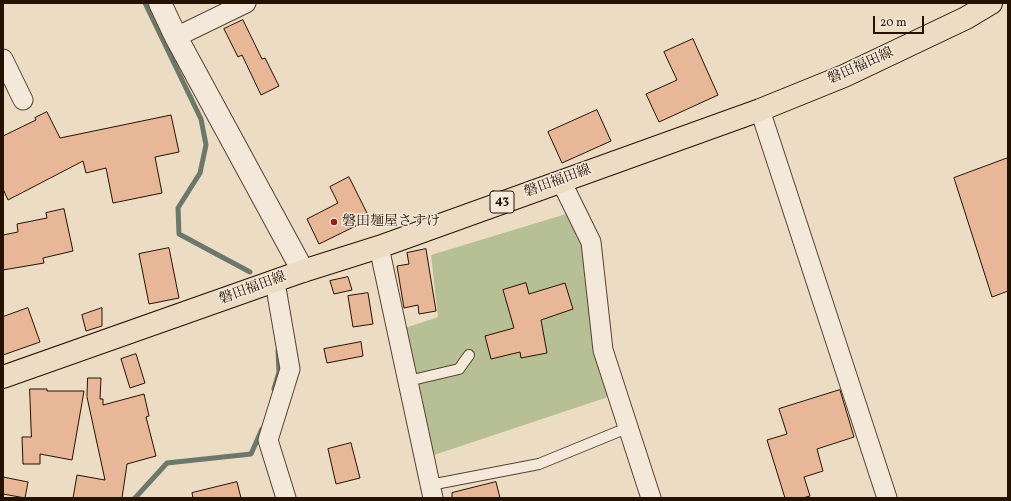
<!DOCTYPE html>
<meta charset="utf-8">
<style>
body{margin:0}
#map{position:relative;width:1011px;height:501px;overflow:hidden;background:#ecdcc4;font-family:Vollkorn,serif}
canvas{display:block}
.frame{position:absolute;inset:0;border:4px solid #261200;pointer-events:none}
.scale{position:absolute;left:873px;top:16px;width:51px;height:18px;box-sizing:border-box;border:2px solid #261200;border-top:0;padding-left:5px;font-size:12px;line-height:14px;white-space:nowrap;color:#261200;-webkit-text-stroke:3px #f3e8d9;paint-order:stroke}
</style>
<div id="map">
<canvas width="1011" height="501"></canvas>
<div class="frame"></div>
<div class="scale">20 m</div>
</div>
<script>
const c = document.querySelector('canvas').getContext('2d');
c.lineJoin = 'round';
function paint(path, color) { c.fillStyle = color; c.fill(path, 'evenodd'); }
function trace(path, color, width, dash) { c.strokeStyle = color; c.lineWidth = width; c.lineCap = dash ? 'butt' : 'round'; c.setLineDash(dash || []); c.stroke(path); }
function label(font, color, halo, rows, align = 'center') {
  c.font = font + ' Vollkorn,"Noto Serif JP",serif'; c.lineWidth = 3; c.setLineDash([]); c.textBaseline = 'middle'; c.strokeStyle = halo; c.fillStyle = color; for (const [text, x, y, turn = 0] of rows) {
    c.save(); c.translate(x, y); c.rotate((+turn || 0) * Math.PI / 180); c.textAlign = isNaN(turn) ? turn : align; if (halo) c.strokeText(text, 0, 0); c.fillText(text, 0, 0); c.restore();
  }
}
const green = new Path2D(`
 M 576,211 L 617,394 L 425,458 L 405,328 L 438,317 L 431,255 Z`);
const stream = new Path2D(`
 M 145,3 L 201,119 L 206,145 L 200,173 L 178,208 L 179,234 L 250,272
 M 274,389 L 279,372 L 278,350
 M 135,498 L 167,463 L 251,454 L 262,429`);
const building = new Path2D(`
 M 243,20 L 262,59 L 265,58 L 279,86 L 261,95 L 242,55 L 238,57 L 224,29 Z
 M 693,39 L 718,95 L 659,122 L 646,94 L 677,80 L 664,52 Z
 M 597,110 L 611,141 L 562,163 L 548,132 Z
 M 47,112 L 60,138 L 171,115 L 179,152 L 155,157 L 162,193 L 113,203 L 106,168 L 86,173 L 83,161 L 8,200 L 3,189 L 3,136 L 36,120 L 35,118 Z
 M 1008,158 L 1008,291 L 992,297 L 954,178 Z
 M 349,177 L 370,219 L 319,244 L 307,219 L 338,203 L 330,187 Z
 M 64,209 L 73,251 L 43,258 L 44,263 L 3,270 L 3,235 L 18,232 L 17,224 L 47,218 L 46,213 Z
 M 169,248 L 179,298 L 149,304 L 139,254 Z
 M 426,249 L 436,311 L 419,314 L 418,305 L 404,308 L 397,266 L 409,264 L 407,253 Z
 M 348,277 L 352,290 L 334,294 L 330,281 Z
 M 526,283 L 529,294 L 565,283 L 573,309 L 541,320 L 547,353 L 521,358 L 520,352 L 491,359 L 485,336 L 514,328 L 503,290 Z
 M 368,293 L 373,324 L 353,327 L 348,296 Z
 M 28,308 L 40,342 L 3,355 L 3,317 Z
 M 102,308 L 102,326 L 86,331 L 82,315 Z
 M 361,342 L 363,356 L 327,363 L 324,349 Z
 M 136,354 L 145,383 L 130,388 L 121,359 Z
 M 88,378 L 101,378 L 100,399 L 103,399 L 103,405 L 144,394 L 149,416 L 146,417 L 156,456 L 127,464 L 122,498 L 73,498 L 77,475 L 105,480 L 87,397 Z
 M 30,389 L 47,389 L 47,391 L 84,391 L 72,460 L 40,454 L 40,464 L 23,464 L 22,437 L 31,437 Z
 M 840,390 L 854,437 L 817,449 L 823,471 L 804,477 L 810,496 L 803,498 L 785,498 L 767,440 L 787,434 L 779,409 Z
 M 351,443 L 360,478 L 336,484 L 328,449 Z
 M 3,477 L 28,482 L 25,498 L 3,494 Z
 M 237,482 L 241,498 L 193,498 L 192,493 Z
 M 496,482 L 500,498 L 452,498 L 452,493 Z`);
const service = new Path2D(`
 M 408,381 L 459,369 L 469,355
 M 430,485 L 539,464 L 627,428`);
const minor = new Path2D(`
 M 176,37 L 246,3
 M 3,59 L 23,100
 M 760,110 L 887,498
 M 561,181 L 591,242 L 603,350 L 651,498
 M 379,247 L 433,498
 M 275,282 L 290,369 L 268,440 L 286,498`);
const tertiary = new Path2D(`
 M 160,3 L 176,37 L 303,271`);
const primary = new Path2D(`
 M 3,377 L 303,271 L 379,247 L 760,110 L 844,76 L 966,18 L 991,3`);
const markers = [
 [334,222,4,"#8f2418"]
];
const shields = [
 [502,202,24]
];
const shieldNames = [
 ["43",502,202]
];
const streetNames = [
 ["磐田福田線",861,67,-24],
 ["磐田福田線",558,182,-20],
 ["磐田福田線",253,289,-20]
];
const poiNames = [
 ["磐田麺屋さすけ",342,222]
];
paint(green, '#b7c094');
trace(stream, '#6b786a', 5);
paint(building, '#e7b797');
trace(building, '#261200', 1);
trace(service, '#584431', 12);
trace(minor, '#584431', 21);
trace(tertiary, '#584431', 24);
trace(primary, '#261200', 24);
trace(service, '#f3e8d9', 10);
trace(minor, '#f3e8d9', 19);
trace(tertiary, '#f3e8d9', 22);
trace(primary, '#ecdcc4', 22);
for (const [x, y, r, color] of markers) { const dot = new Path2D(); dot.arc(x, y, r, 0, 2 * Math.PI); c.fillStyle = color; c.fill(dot); trace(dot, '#f3e8d9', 1.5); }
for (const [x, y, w] of shields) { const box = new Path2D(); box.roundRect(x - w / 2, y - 11, w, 22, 3); c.fillStyle = '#f3e8d9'; c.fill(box); trace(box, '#261200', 1); }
label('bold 13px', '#261200', null, shieldNames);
label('14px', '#261200', '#f3e8d9', streetNames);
label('14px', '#261200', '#f3e8d9', poiNames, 'left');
</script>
